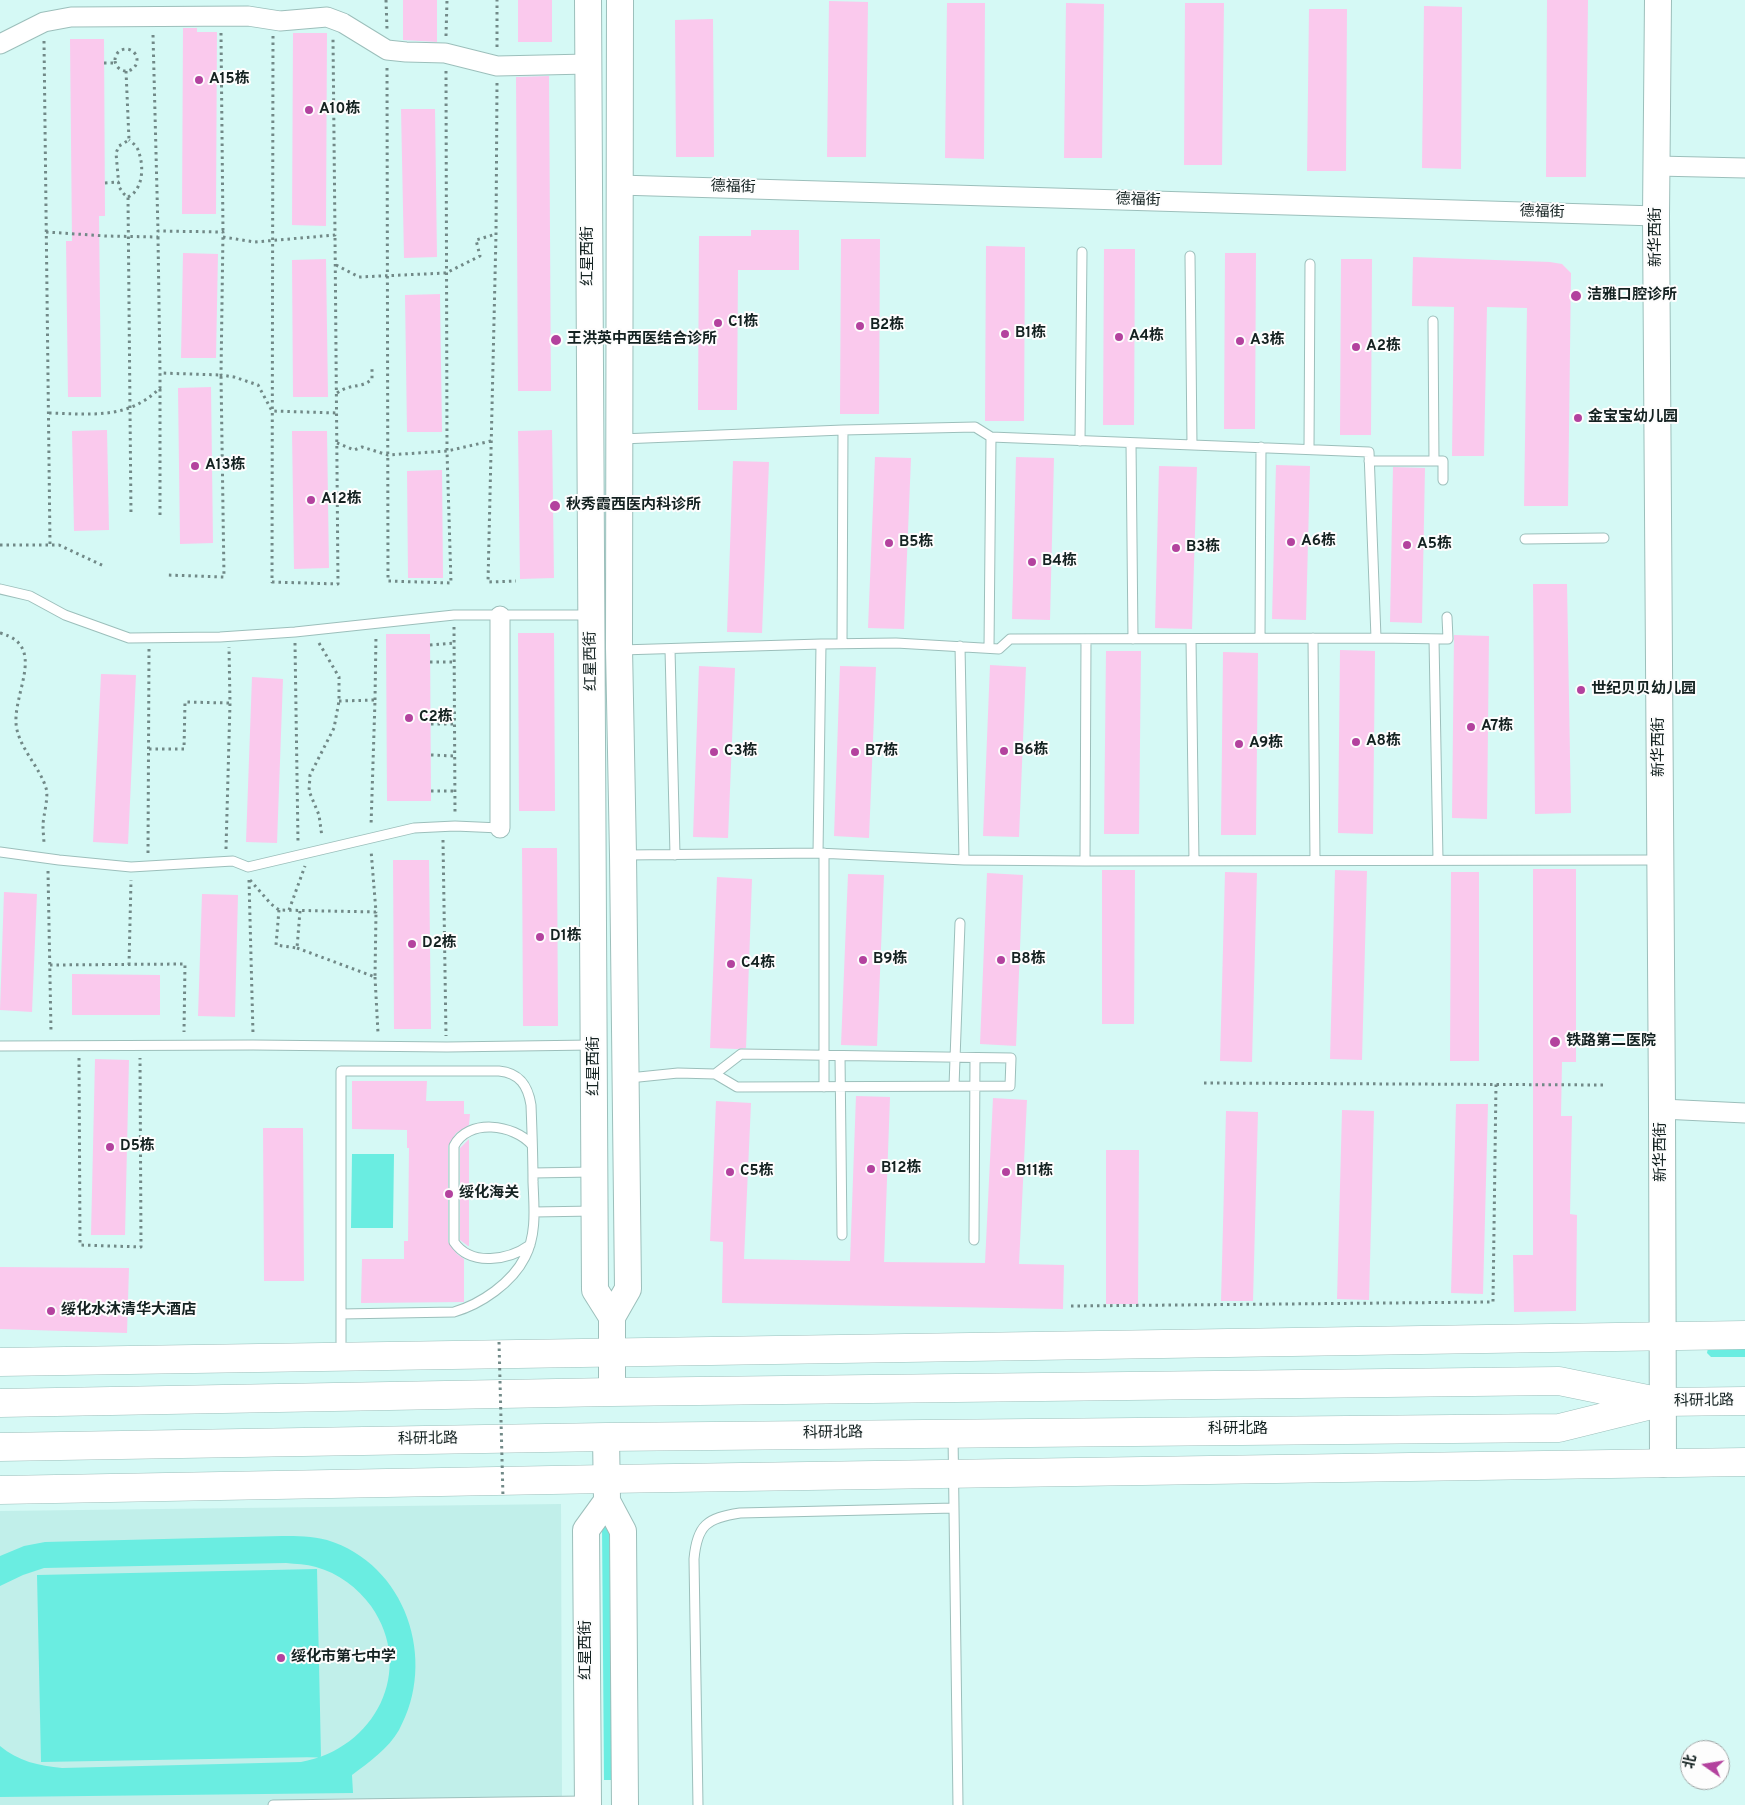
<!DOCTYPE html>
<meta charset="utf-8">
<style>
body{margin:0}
#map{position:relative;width:1745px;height:1805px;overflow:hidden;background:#d5f9f5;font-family:Overpass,"Noto Sans SC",sans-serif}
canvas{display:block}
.north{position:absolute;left:1680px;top:1740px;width:50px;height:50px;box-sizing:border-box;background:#fdfdfd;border:1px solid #a0a5a5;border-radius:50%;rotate:283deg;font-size:14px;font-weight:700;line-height:20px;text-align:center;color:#142221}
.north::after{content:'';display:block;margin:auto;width:18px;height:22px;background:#b3429e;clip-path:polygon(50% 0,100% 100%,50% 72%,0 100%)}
</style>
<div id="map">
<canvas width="1745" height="1805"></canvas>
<div class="north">北</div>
</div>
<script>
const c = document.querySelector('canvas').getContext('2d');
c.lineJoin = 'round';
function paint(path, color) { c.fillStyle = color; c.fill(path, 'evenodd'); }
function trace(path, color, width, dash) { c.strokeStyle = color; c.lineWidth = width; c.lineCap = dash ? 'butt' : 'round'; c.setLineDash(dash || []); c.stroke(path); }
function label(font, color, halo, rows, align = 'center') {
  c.font = font + ' Overpass,"Noto Sans SC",sans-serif'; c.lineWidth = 4; c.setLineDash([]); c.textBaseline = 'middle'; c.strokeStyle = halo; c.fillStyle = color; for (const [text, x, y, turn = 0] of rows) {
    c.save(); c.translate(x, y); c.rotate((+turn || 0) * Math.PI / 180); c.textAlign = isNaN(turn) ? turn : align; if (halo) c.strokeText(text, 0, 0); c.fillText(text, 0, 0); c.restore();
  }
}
const built = new Path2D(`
 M 561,1504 L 562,1805 L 0,1805 L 0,1511 Z`);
const green = new Path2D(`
 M 352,1154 L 394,1154 L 393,1228 L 351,1228 Z
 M 1745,1344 L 1745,1357 L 1711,1357 L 1707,1353 L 1708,1348 Z
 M 602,1526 L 612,1526 L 614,1780 L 604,1780 Z
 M 282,1536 C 297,1536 312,1536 327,1540 C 406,1564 438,1660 399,1730 C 389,1748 368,1763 352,1775 L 353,1793 L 0,1797 L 0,1746 C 18,1761 39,1766 62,1768 L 301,1762 C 375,1749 416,1670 371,1606 C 358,1588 338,1573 316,1567 C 306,1564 296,1564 286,1563 L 44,1568 L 23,1575 L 0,1586 L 0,1556 L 24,1546 L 45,1542 Z
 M 317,1569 L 321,1757 L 41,1762 L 37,1575 Z`);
const building = new Path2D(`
 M 403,0 L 437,0 L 437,42 L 403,40 Z
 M 518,0 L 552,0 L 552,42 L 518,42 Z
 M 1547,0 L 1588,0 L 1586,177 L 1546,177 Z
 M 829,1 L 868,2 L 866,157 L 827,157 Z
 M 947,3 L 985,3 L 984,159 L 945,158 Z
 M 1066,3 L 1104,4 L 1102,158 L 1064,158 Z
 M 1185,3 L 1224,3 L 1222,165 L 1184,165 Z
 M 1424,6 L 1462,7 L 1461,169 L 1422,168 Z
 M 1309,9 L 1347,9 L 1346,171 L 1307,171 Z
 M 713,19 L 714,157 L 676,157 L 675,20 Z
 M 183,28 L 197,28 L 197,32 L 217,32 L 216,214 L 182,214 Z
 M 293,33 L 327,33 L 326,226 L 292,225 Z
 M 70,39 L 104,39 L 105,216 L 99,216 L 101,397 L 68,397 L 66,241 L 72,241 Z
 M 549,76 L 551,391 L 518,391 L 516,77 Z
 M 401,109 L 435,109 L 437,257 L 404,258 Z
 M 751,230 L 799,230 L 799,270 L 738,270 L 737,410 L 698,410 L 699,236 L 751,236 Z
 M 841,239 L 880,239 L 879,414 L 840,414 Z
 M 986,246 L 1025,247 L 1024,421 L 985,421 Z
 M 1104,249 L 1135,249 L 1134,425 L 1103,425 Z
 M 183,253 L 218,254 L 216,358 L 181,358 Z
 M 1225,253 L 1256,253 L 1255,429 L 1224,429 Z
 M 1413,257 L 1550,262 L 1562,264 L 1571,273 L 1568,506 L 1524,506 L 1527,308 L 1487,307 L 1484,456 L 1452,456 L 1454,307 L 1412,306 Z
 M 326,259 L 328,397 L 293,397 L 292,260 Z
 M 1341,259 L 1372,259 L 1371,435 L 1340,435 Z
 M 440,294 L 442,432 L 407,432 L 405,295 Z
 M 211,387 L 213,543 L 180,544 L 178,388 Z
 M 107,430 L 109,530 L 74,531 L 72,431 Z
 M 552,430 L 554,578 L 520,579 L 518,431 Z
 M 292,431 L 327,431 L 329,568 L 294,569 Z
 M 875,457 L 911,458 L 904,629 L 868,628 Z
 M 1016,457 L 1054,458 L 1050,620 L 1012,619 Z
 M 733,461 L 769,462 L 762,633 L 727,632 Z
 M 1276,465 L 1310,466 L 1306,620 L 1272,619 Z
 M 1159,466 L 1197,467 L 1192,629 L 1155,628 Z
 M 1393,467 L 1425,468 L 1422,623 L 1390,622 Z
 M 442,470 L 443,578 L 408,578 L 407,471 Z
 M 1533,584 L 1567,584 L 1571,813 L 1535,814 Z
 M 518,633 L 554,633 L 555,811 L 519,811 Z
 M 386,634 L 430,634 L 431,801 L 387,801 Z
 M 1454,635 L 1489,636 L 1487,819 L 1452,818 Z
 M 1340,650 L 1375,651 L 1373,834 L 1338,833 Z
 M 1106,651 L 1141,651 L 1139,834 L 1104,834 Z
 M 1223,652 L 1258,653 L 1256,835 L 1221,835 Z
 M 990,665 L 1026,667 L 1019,837 L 983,836 Z
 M 699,666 L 735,668 L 728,838 L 693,837 Z
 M 840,666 L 876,667 L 869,838 L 834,836 Z
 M 101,674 L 136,675 L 128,844 L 93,842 Z
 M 252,677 L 283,679 L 277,843 L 246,842 Z
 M 522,848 L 557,848 L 558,1026 L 523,1026 Z
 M 393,860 L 429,860 L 431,1029 L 394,1029 Z
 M 1533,869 L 1576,869 L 1576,1062 L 1562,1062 L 1561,1116 L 1572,1116 L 1570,1214 L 1577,1215 L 1576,1311 L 1514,1312 L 1513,1255 L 1533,1255 Z
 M 1102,870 L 1135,870 L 1134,1024 L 1102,1024 Z
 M 1335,870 L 1367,871 L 1362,1060 L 1330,1059 Z
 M 1225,872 L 1257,873 L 1252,1062 L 1220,1061 Z
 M 1451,872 L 1479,872 L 1479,1061 L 1450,1061 Z
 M 987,873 L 1023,875 L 1016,1046 L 980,1044 Z
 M 848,874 L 884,875 L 877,1046 L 841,1045 Z
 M 717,877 L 752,879 L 746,1048 L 737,1049 L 710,1048 Z
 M 4,892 L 37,894 L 32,1012 L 0,1010 Z
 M 202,894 L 238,895 L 235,1017 L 198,1016 Z
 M 72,974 L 160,975 L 160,1015 L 72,1015 Z
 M 95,1059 L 129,1060 L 125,1235 L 91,1235 Z
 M 352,1081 L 427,1081 L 426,1101 L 464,1101 L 464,1114 L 470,1114 L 469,1125 L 456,1133 L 448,1146 L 448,1242 L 457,1254 L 464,1259 L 464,1302 L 361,1303 L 362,1259 L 404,1259 L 404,1241 L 408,1241 L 409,1148 L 407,1148 L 407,1130 L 352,1129 Z
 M 856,1096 L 890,1097 L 884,1262 L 985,1263 L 993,1098 L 1027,1100 L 1019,1264 L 1064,1265 L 1063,1309 L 722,1303 L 723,1242 L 710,1241 L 716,1101 L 751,1103 L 744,1259 L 850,1261 Z
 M 1456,1104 L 1488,1104 L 1483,1294 L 1451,1293 Z
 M 1342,1110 L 1374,1111 L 1369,1300 L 1337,1299 Z
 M 1226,1111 L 1258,1112 L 1253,1301 L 1221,1301 Z
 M 263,1128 L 303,1128 L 304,1281 L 264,1281 Z
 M 469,1139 L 469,1246 L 468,1246 L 460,1240 L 460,1148 Z
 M 1106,1150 L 1139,1150 L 1138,1304 L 1106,1304 Z
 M 0,1267 L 129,1268 L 127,1333 L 0,1329 Z`);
const path = new Path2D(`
 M 386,0 L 387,29
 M 221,33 L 223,232
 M 153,35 L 158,231
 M 273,36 L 272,582 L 338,584 L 335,235
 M 446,36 L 447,0
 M 44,41 L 50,545
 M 497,47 L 497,0
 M115 60a11 11 0 1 1 22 0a11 11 0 1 1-22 0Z
 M 104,63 L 115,63
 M 387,68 L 388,581 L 451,583 L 447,451 L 446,70
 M 126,71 L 129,140 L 119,146 L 116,153 L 119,187 L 124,194 L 128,197 L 131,516
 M 497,83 L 496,234 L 488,582 L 516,581
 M 105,183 L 119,182
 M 128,197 C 143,190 144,167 139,153 C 138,147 133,143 129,140
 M 46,232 L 106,236 L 158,237 L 158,231 L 223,232 L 221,375 L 234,377 L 258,385 L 272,411 L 337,413
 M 158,237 L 160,373
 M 223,237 L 255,242 L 335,235 L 333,38
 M 336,265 L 359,277 L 446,273 L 480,256 L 476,240 L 496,234
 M 160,389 L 160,515
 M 337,393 C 351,383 361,389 372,379 L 372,368
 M 49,413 C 90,414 128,420 160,388 L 160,373 L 221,375 L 224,577 L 167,575
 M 337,443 L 354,450 L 362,447 L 388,455 L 447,451 L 491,441
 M 0,545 L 59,545 L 104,566
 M 454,627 L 455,813
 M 0,633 C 50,646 9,697 17,730 C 22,751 40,768 46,788 C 49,797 43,816 43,826 C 43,832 44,839 44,845
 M 295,643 L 298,842
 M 319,643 L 339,677 L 339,701 L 334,728 L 310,775 L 309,791 L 319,815 L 322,837
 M 430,645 L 454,643
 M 430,662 L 455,662
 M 375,700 L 376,635
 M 339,701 L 375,700 L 371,826
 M 431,713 L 455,712
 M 431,724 L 455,724
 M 149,749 L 184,749 L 185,702 L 230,703
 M 431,755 L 455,756
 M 431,791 L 455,791
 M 443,840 L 446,1036
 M 226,849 L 230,703 L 229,647
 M 148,853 L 149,649
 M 48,871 L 51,1032
 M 249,880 L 253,1034
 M 250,880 L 271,904 L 279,910 L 376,912 L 371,850
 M 279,910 L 276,945 L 297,948 L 300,911
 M 289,910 L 305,866
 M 297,948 L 375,977 L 376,912
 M 50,965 L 185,964 L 184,1032
 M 129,965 L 131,880
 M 375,977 L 378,1033
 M 79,1058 L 80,1245 L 141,1247 L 140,1058
 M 1204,1083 L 1603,1085
 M 1071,1306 L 1493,1302 L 1496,1084`);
const service = new Path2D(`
 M 1190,256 L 1192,445
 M 1433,321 L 1434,461
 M 1080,441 L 1082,252
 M 1131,443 L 1133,639
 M 1309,449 L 1310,264
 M 1369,461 L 1443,461 L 1443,480
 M 1525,539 L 1604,538
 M 0,589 L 30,596 L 65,615 L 129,638 L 220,637 L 295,632 L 454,615 L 588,615
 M 1260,638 L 1261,447
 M 1313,638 L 1315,860
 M 1376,638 L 1448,639 L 1447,617
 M 1191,639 L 1194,861
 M 1434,639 L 1438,860
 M 842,643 L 843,430
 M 960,646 L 964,860
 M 989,648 L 991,437
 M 670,649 L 675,855
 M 621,650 L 821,644 L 896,643 L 999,649 L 1010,639 L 1376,638 L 1369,452 L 991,437 L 975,427 L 843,430 L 621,439
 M 0,852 L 59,860 L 131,867 L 233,861 L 248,867 L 414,828 L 455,826 L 500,828
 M 818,853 L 821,644
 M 626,855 L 818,853 L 964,860 L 1085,861 L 1657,860
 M 1085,861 L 1086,639
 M 0,1046 L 253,1045 L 447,1047 L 592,1045
 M 840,1056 L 842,1235
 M 629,1078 L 678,1073 L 715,1074 L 741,1054 L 1011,1058 L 1010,1086 L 737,1087 L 715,1074
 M 954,1086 L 960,923
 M 824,1087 L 824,853
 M 533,1173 L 593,1172
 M 534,1212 L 594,1211
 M 974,1240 L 975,1058
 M 530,1245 C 509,1260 471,1267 454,1242 L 454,1146 C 468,1118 514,1124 532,1145
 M 341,1314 L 454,1312 C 481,1304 512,1283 525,1257 C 537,1234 534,1207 533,1182 C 533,1156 532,1131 531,1105 C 528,1086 520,1073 499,1071 L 341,1071 L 341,1342
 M 953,1435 L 958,1805
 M 273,1805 L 585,1801
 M 698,1805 L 694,1559 C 697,1525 707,1518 740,1513 L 954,1508`);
const minor = new Path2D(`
 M 0,44 L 44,22 L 71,17 L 248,16 L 280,21 L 327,17 L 343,23 L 387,50 L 406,52 L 445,53 L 497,66 L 588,64
 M 1657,166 L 1745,168
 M 619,185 L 1656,216
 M 500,616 L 500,828
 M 1662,1109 L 1745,1113`);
const secondary = new Path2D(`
 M 588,0 L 595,1290 L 612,1317 L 628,1289 L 623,855 L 619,648 L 620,0
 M 1658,0 L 1656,216 L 1662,1109 L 1663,1464
 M 612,1317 L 612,1392
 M 606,1437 L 607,1500
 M 588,1805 L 586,1530 L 607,1501 L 623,1531 L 625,1805`);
const primary = new Path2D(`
 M 0,1362 L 1745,1335
 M 0,1403 L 612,1392 L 1559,1381 L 1662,1402 L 1745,1401
 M 0,1447 L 606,1437 L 1559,1428 L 1656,1404
 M 0,1490 L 607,1479 L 1745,1462`);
const pathBridge = new Path2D(`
 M 499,1342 L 503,1498`);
const markers = [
 [199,80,5,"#b3429e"],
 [309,110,5,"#b3429e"],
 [1576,296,6,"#b3429e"],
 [718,323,5,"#b3429e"],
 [860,326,5,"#b3429e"],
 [1005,334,5,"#b3429e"],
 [1119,337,5,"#b3429e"],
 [556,340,6,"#b3429e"],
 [1240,341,5,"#b3429e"],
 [1356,347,5,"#b3429e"],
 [1578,418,5,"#b3429e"],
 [195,466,5,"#b3429e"],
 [311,500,5,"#b3429e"],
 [555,506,6,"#b3429e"],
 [1291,542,5,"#b3429e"],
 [889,543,5,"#b3429e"],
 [1407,545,5,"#b3429e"],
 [1176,548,5,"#b3429e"],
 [1032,562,5,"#b3429e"],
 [1581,690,5,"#b3429e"],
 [409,718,5,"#b3429e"],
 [1471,727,5,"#b3429e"],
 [1356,742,5,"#b3429e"],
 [1239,744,5,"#b3429e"],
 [1004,751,5,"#b3429e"],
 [714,752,5,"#b3429e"],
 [855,752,5,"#b3429e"],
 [540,937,5,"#b3429e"],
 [412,944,5,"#b3429e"],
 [863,960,5,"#b3429e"],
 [1001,960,5,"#b3429e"],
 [731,964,5,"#b3429e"],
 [1555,1042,6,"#b3429e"],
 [110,1147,5,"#b3429e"],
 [871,1169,5,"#b3429e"],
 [730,1172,5,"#b3429e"],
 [1006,1172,5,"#b3429e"],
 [449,1194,5,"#b3429e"],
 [51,1311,5,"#b3429e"],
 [281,1658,5,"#b3429e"]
];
const poiNames = [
 ["A15栋",209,80],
 ["A10栋",319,110],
 ["洁雅口腔诊所",1587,296],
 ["C1栋",728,323],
 ["B2栋",870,326],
 ["B1栋",1015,334],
 ["A4栋",1129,337],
 ["王洪英中西医结合诊所",567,340],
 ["A3栋",1250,341],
 ["A2栋",1366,347],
 ["金宝宝幼儿园",1588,418],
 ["A13栋",205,466],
 ["A12栋",321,500],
 ["秋秀霞西医内科诊所",566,506],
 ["A6栋",1301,542],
 ["B5栋",899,543],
 ["A5栋",1417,545],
 ["B3栋",1186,548],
 ["B4栋",1042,562],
 ["世纪贝贝幼儿园",1591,690],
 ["C2栋",419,718],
 ["A7栋",1481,727],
 ["A8栋",1366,742],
 ["A9栋",1249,744],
 ["B6栋",1014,751],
 ["C3栋",724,752],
 ["B7栋",865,752],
 ["D1栋",550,937],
 ["D2栋",422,944],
 ["B9栋",873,960],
 ["B8栋",1011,960],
 ["C4栋",741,964],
 ["铁路第二医院",1566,1042],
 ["D5栋",120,1147],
 ["B12栋",881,1169],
 ["C5栋",740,1172],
 ["B11栋",1016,1172],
 ["绥化海关",459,1194],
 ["绥化水沐清华大酒店",61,1311],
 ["绥化市第七中学",291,1658]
];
const streetNames = [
 ["德福街",733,188,2],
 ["德福街",1138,201,2],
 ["德福街",1542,213,2],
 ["新华西街",1657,237,-90],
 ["红星西街",589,256,-90],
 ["红星西街",592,661,-91],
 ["新华西街",1660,747,-90],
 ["红星西街",595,1066,-90],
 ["新华西街",1662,1152,-90],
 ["科研北路",1704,1402,-1],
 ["科研北路",1238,1430],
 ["科研北路",833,1434,-1],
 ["科研北路",428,1440,-1],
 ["红星西街",587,1650,-90]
];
paint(built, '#c1efea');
paint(green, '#6aede1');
paint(building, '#fac9ed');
trace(service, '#9cbfbb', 11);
trace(minor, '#9cbfbb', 21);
trace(secondary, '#9cbfbb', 28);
trace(primary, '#9cbfbb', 29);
trace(path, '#718987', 3, [2.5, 4]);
trace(service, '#fff', 9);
trace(minor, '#fff', 19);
trace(secondary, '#fff', 26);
trace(primary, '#fff', 28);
trace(pathBridge, '#718987', 3, [2.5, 4]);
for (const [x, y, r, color] of markers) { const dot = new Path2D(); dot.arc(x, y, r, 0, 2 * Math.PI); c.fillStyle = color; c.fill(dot); trace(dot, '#fdfdfd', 2); }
label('bold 15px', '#142221', '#fdfdfd', poiNames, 'left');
label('15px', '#142221', '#fdfdfd', streetNames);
</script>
